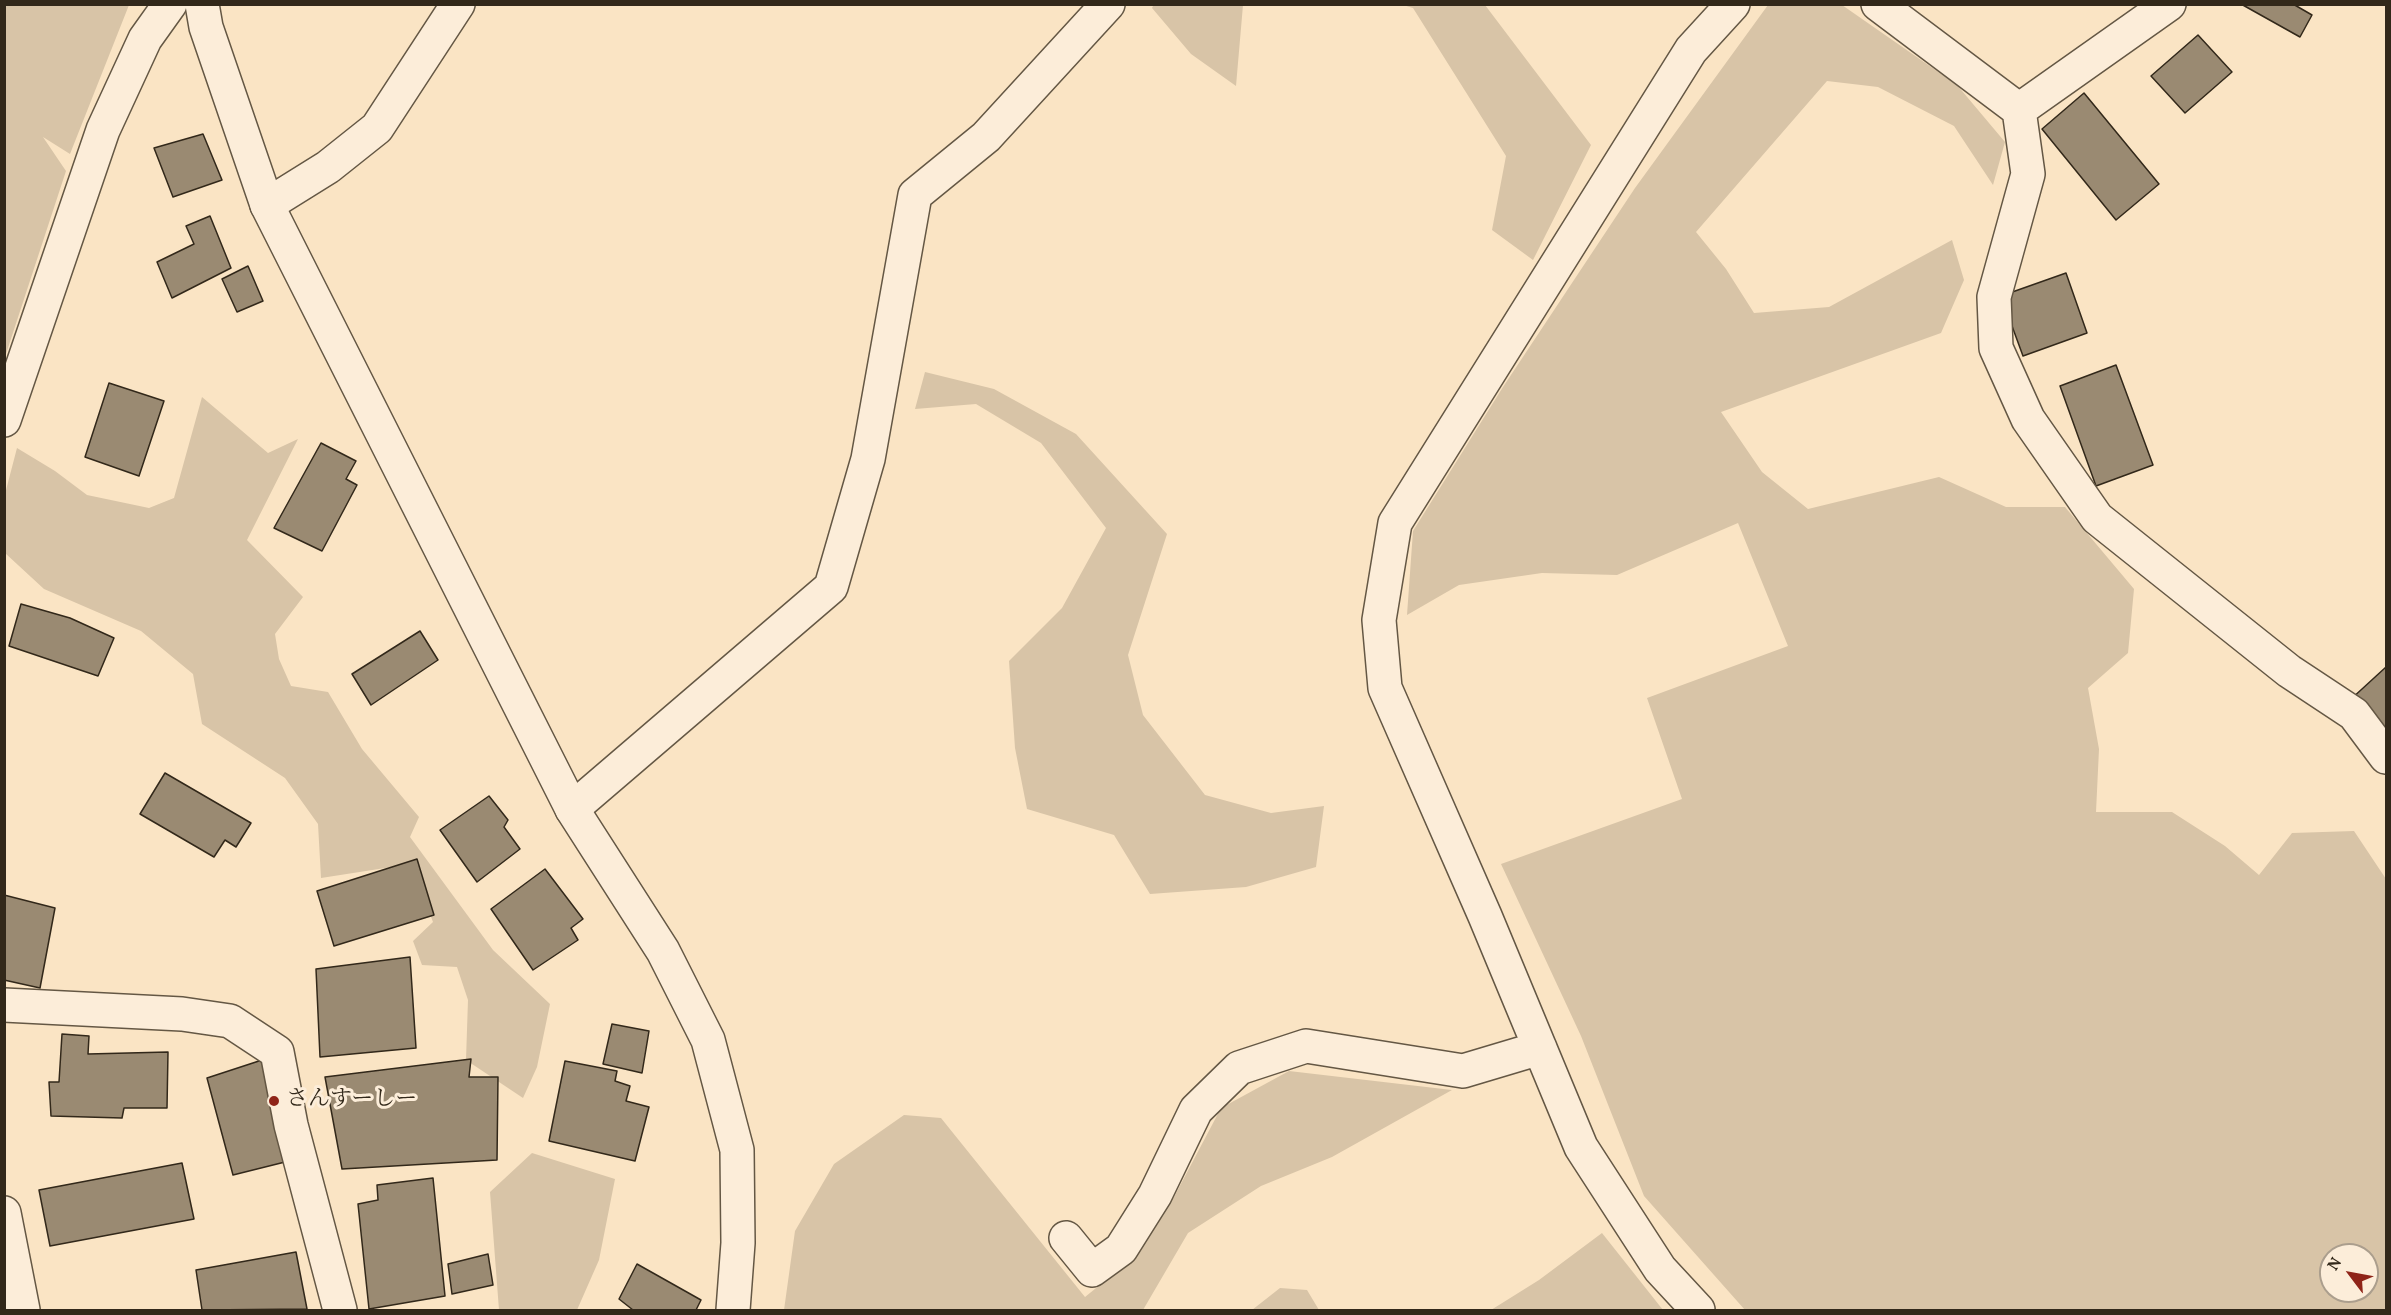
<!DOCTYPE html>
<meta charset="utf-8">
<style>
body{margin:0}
#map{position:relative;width:2391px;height:1315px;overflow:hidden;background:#fae4c4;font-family:Vollkorn,serif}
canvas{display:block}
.frame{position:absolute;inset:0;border:6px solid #32281a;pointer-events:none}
.north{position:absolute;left:2319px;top:1243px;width:60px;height:60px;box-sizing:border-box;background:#fcedd9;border:2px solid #ab9e8d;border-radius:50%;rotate:302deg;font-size:16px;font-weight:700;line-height:24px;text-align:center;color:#32281a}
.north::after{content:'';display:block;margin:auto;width:21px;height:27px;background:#8f2418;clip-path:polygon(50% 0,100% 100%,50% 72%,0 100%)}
</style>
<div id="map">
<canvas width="2391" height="1315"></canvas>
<div class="frame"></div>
<div class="north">N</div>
</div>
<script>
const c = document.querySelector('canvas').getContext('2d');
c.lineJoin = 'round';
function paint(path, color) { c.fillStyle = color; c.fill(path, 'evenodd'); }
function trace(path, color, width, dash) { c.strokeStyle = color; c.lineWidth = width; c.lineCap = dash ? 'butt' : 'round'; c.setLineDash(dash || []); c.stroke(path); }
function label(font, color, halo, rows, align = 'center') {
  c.font = font + ' Vollkorn,"Noto Serif JP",serif'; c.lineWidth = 6; c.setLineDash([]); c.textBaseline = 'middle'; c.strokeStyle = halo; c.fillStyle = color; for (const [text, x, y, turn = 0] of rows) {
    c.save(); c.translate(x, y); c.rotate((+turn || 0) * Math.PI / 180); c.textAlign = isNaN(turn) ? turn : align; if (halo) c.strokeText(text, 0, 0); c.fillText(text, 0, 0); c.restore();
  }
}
const green = new Path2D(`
 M 5,4 L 129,5 L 70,154 L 43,137 L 66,171 L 5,357 Z
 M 1154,4 L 1243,5 L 1236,86 L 1191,54 L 1152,8 Z
 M 1403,5 L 1485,5 L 1591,145 L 1533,260 L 1492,230 L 1506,156 L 1413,8 Z
 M 1768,5 L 1842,5 L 1957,85 L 2005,142 L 1993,185 L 1954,126 L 1878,87 L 1827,81 L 1696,232 L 1726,269 L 1754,313 L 1829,307 L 1952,240 L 1964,280 L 1941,333 L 1721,412 L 1762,472 L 1808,509 L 1939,477 L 2006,507 L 2065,507 L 2134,589 L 2128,653 L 2088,688 L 2099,749 L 2096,812 L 2172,812 L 2225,846 L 2259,875 L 2292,833 L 2354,831 L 2386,879 L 2386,1310 L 1745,1310 L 1644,1196 L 1581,1036 L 1501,864 L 1682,799 L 1647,698 L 1788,646 L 1738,523 L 1617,575 L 1542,573 L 1459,585 L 1407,615 L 1413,531 L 1503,387 L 1635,188 ZM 2331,1255 L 2367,1255 L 2367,1291 L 2331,1291 Z
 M 925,372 L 994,389 L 1076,434 L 1167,534 L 1128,655 L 1143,715 L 1205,795 L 1271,813 L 1324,806 L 1316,867 L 1246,887 L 1150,894 L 1114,835 L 1027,809 L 1015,748 L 1009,661 L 1062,608 L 1106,528 L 1041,443 L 976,404 L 915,409 Z
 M 202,397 L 268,453 L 298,439 L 247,540 L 303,597 L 275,634 L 279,659 L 291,686 L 328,692 L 362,749 L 419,817 L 410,837 L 493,950 L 550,1004 L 537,1067 L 523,1098 L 466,1060 L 468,1000 L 457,967 L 422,965 L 413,941 L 433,922 L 411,864 L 321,878 L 318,824 L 285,778 L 202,724 L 193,674 L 141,631 L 44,589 L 5,553 L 5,494 L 17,448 L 55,471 L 87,495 L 149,508 L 174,498 Z
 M 1289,1071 L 1452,1090 L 1332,1157 L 1261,1186 L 1188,1233 L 1143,1310 L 784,1310 L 795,1231 L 834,1164 L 904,1115 L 941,1118 L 1085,1297 L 1122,1267 L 1174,1197 L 1221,1108 Z
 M 532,1153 L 615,1179 L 599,1260 L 577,1310 L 499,1310 L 490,1192 Z
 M 1602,1233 L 1663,1310 L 1491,1310 L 1539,1280 Z
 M 1280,1288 L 1307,1290 L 1319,1310 L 1252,1310 Z`);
const building = new Path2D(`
 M 2241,4 L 2293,4 L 2312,15 L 2300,37 Z
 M 2198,35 L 2232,72 L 2185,113 L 2151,76 Z
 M 2084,93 L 2159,184 L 2116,220 L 2042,129 Z
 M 203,134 L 222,180 L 173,197 L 154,148 Z
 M 210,216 L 231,268 L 172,298 L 157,262 L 194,244 L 186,226 Z
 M 248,266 L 263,301 L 237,312 L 222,279 Z
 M 2066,273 L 2087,333 L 2023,356 L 2001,296 Z
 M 2116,365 L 2153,465 L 2096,486 L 2060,386 Z
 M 109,383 L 164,401 L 139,476 L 85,457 Z
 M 321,443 L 356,461 L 346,479 L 357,485 L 322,551 L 274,528 Z
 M 21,604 L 70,618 L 114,638 L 98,676 L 9,646 Z
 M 420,631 L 438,660 L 371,705 L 352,674 Z
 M 2386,667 L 2386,741 L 2350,700 Z
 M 165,773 L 251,823 L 236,847 L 225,840 L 214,857 L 140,814 Z
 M 489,796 L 508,820 L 504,827 L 520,849 L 477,882 L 440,830 Z
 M 417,859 L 434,915 L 334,946 L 317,891 Z
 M 545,869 L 583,919 L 571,928 L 578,940 L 533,970 L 491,909 Z
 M 4,895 L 55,908 L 40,988 L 4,980 Z
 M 410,957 L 416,1048 L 320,1057 L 316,969 Z
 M 612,1024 L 649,1031 L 642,1073 L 603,1064 Z
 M 62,1034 L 89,1036 L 88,1054 L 168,1052 L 167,1108 L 124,1108 L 122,1118 L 51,1116 L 49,1082 L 59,1082 Z
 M 471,1059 L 469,1077 L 498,1077 L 497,1160 L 342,1169 L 325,1077 Z
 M 262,1060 L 289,1161 L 233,1175 L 207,1078 Z
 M 565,1061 L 617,1071 L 615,1081 L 630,1086 L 626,1101 L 649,1107 L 635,1161 L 549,1141 Z
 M 182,1163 L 194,1219 L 50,1246 L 39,1190 Z
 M 433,1178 L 445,1296 L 369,1309 L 358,1204 L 378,1200 L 377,1185 Z
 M 296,1252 L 307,1309 L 202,1310 L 196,1270 Z
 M 488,1254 L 493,1285 L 452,1294 L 448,1264 Z
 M 637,1264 L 701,1300 L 696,1310 L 633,1310 L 619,1299 Z`);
const minor = new Path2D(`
 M 1878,4 L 2019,110 L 2028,174 L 1994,297 L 1996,348 L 2028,419 L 2097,518 L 2289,671 L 2354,714 L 2386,757
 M 2019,110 L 2169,4
 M 267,205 L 328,167 L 377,128 L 458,4
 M 4,420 L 103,130 L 145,39 L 170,4
 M 572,809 L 831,587 L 868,459 L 915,195 L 986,137 L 1108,4
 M 4,1005 L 182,1014 L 230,1021 L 277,1052 L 291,1125 L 340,1310
 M 4,1213 L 23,1310
 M 1066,1238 L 1092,1270 L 1121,1249 L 1155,1195 L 1196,1110 L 1239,1068 L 1306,1046 L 1463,1071 L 1540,1048
 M 1698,1310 L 1660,1269 L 1581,1147 L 1485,916 L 1385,688 L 1379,620 L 1395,523 L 1691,50 L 1733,4`);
const tertiary = new Path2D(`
 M 202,4 L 206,27 L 267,205 L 572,809 L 663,951 L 708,1040 L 737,1150 L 738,1243 L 733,1310`);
const markers = [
 [274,1101,6,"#8f2418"]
];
const poiNames = [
 ["さんすーしー",286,1101]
];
paint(green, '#d8c4a7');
paint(building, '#9a8a72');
trace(building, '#32281a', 1.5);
trace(minor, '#645744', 36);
trace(tertiary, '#645744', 36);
trace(minor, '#fcedd9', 33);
trace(tertiary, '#fcedd9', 33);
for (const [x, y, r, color] of markers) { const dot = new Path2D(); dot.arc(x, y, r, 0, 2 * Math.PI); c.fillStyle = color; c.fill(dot); trace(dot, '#fcedd9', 2); }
label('22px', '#32281a', '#fcedd9', poiNames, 'left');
</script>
